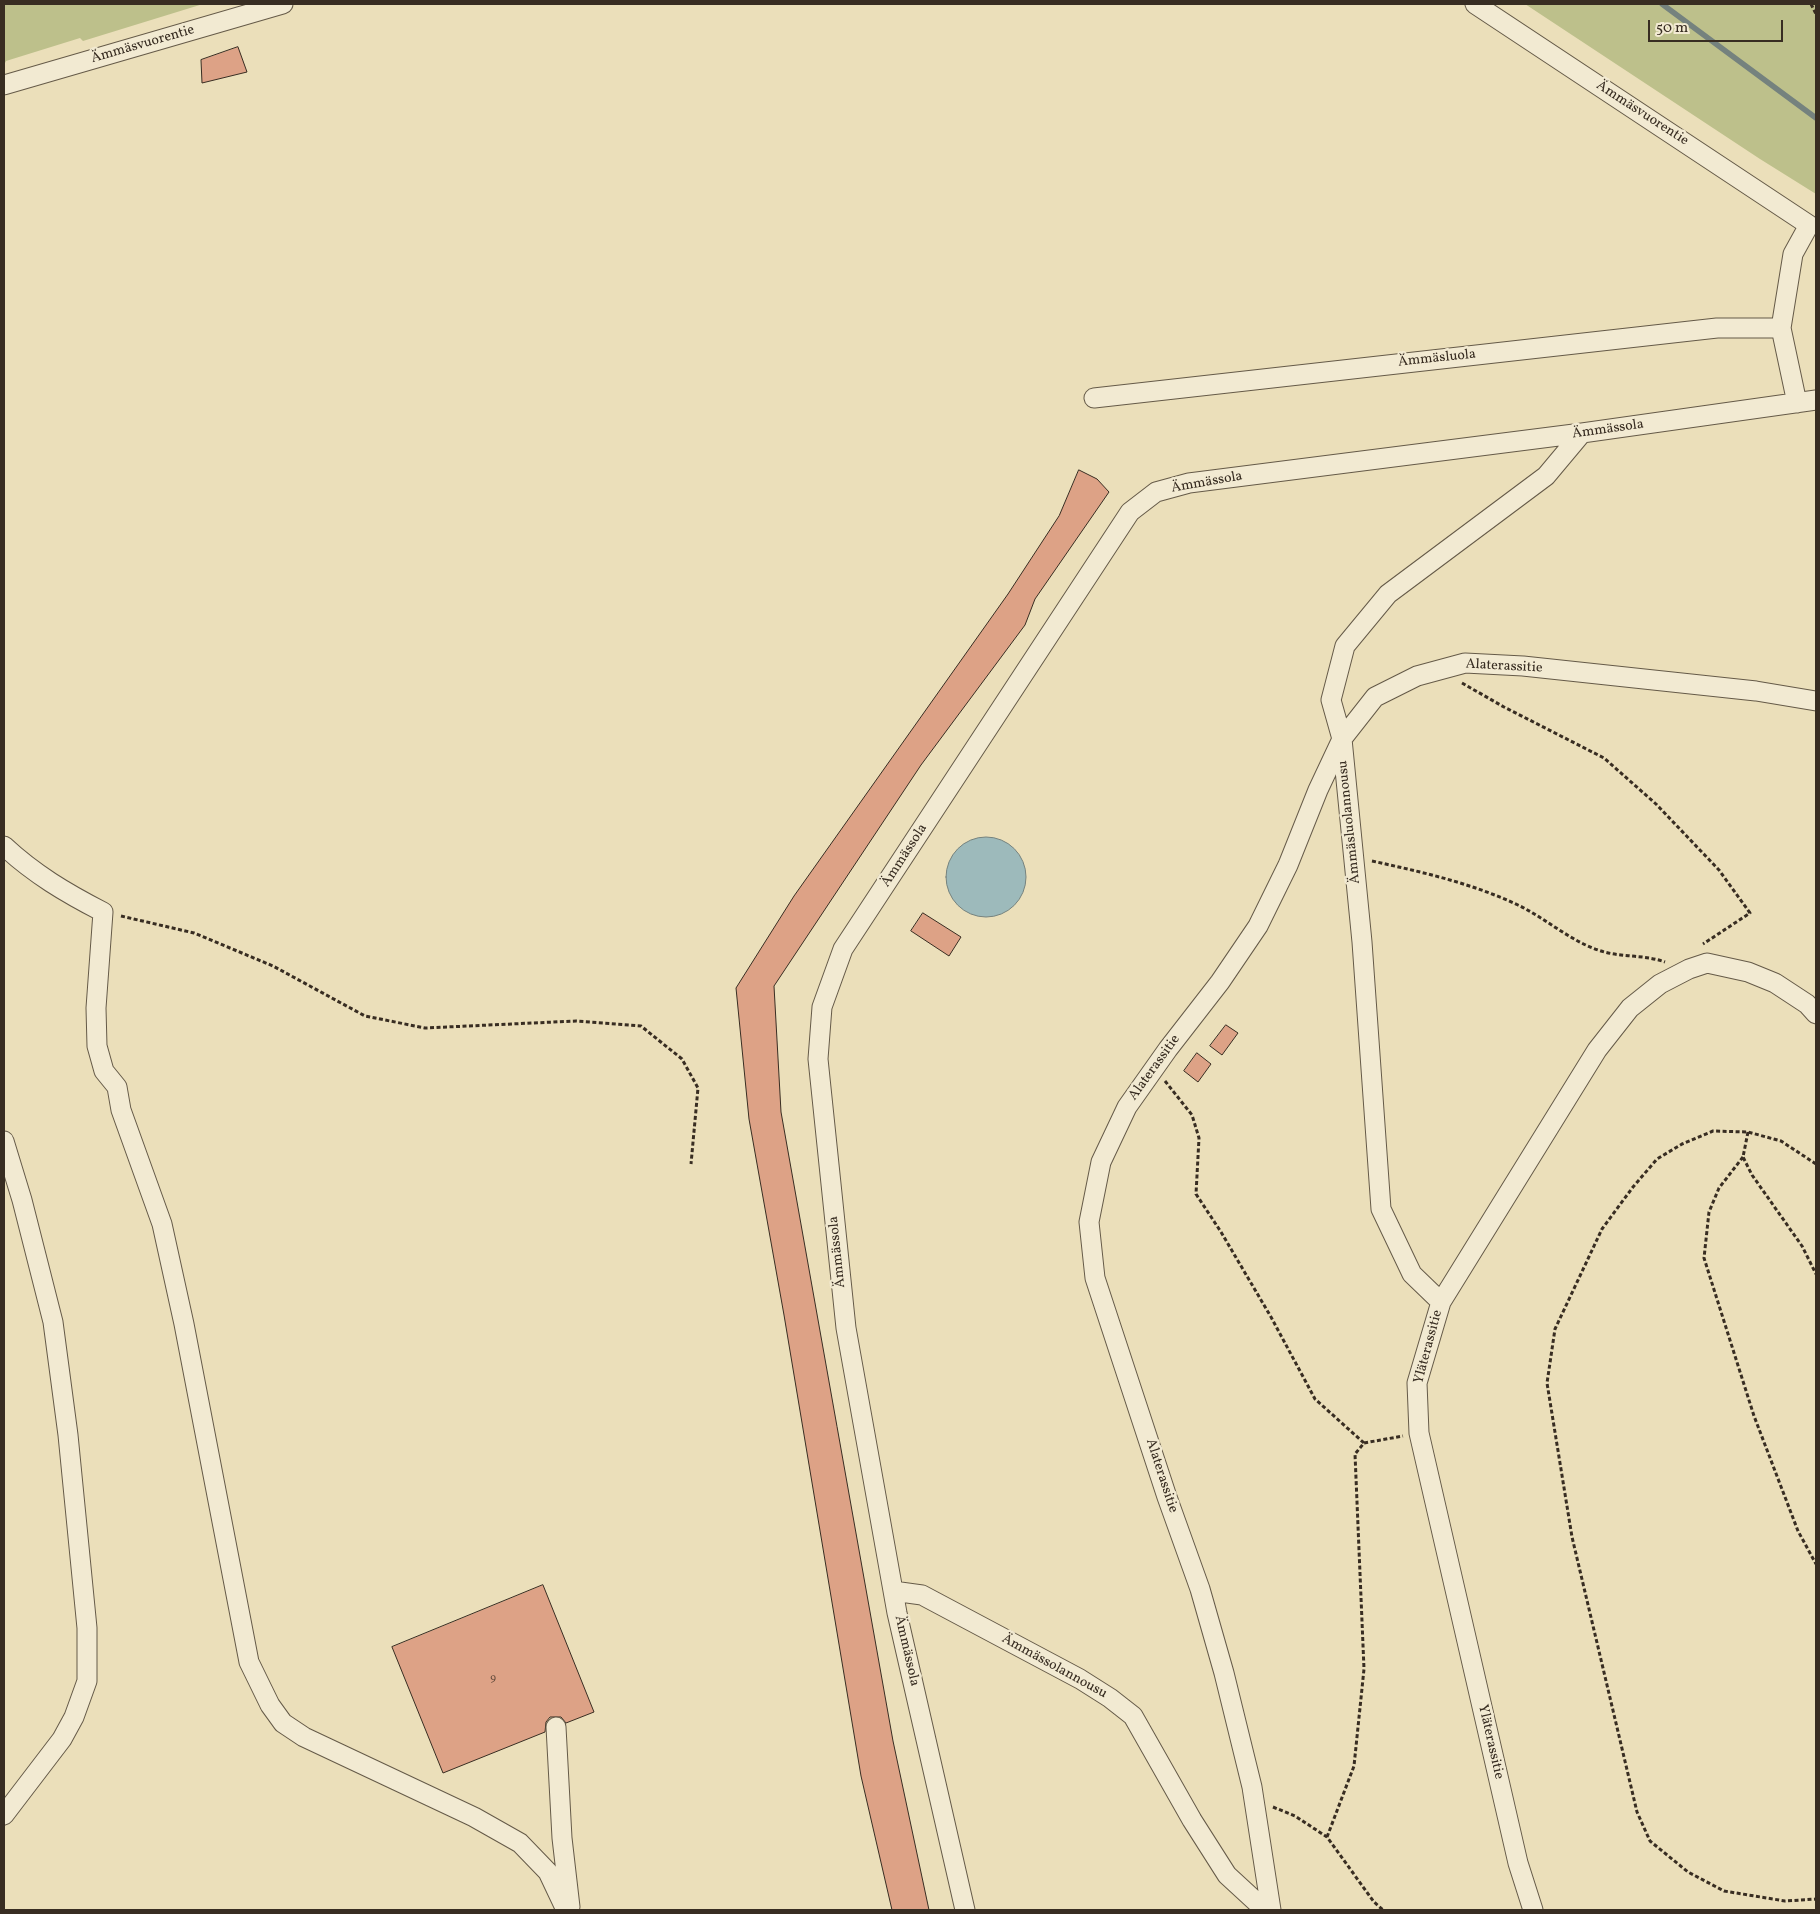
<!DOCTYPE html>
<meta charset="utf-8">
<style>
body{margin:0}
#map{position:relative;width:1820px;height:1914px;overflow:hidden;background:#ebdfba;font-family:Vollkorn,serif}
canvas{display:block}
.frame{position:absolute;inset:0;border:5px solid #382d22;pointer-events:none}
.scale{position:absolute;left:1648px;top:20px;width:135px;height:22px;box-sizing:border-box;border:2px solid #382d22;border-top:0;padding-left:6px;font-size:15px;line-height:18px;white-space:nowrap;color:#382d22;-webkit-text-stroke:4px #f2ead2;paint-order:stroke}
</style>
<div id="map">
<canvas width="1820" height="1914"></canvas>
<div class="frame"></div>
<div class="scale">50 m</div>
</div>
<script>
const c = document.querySelector('canvas').getContext('2d');
c.lineJoin = 'round';
function paint(path, color) { c.fillStyle = color; c.fill(path, 'evenodd'); }
function trace(path, color, width, dash) { c.strokeStyle = color; c.lineWidth = width; c.lineCap = dash ? 'butt' : 'round'; c.setLineDash(dash || []); c.stroke(path); }
function label(font, color, halo, rows, align = 'center') {
  c.font = font + ' Vollkorn,serif'; c.lineWidth = 5; c.setLineDash([]); c.textBaseline = 'middle'; c.strokeStyle = halo; c.fillStyle = color; for (const [text, x, y, turn = 0] of rows) {
    c.save(); c.translate(x, y); c.rotate((+turn || 0) * Math.PI / 180); c.textAlign = isNaN(turn) ? turn : align; if (halo) c.strokeText(text, 0, 0); c.fillText(text, 0, 0); c.restore();
  }
}
const green = new Path2D(`
 M 4,4 L 203,4 L 83,41 L 80,38 L 6,61 L 4,65 Z
 M 1525,4 L 1816,4 L 1816,194 L 1760,159 Z`);
const water = new Path2D(`
 M946 877a40 40 0 1 1 80 0a40 40 0 1 1-80 0Z`);
const stream = new Path2D(`
 M 1662,4 L 1816,118`);
const building = new Path2D(`
 M 238,47 L 247,72 L 202,83 L 201,60 Z
 M 1079,470 L 1097,479 L 1109,492 L 1035,599 L 1025,625 L 921,765 L 774,986 L 781,1112 L 893,1741 L 929,1910 L 892,1910 L 861,1776 L 784,1315 L 749,1119 L 736,988 L 794,896 L 1008,594 L 1059,516 Z
 M 923,913 L 961,937 L 949,956 L 911,931 Z
 M 1226,1025 L 1238,1033 L 1222,1055 L 1210,1046 Z
 M 1197,1053 L 1211,1064 L 1198,1082 L 1184,1071 Z
 M 543,1585 L 594,1712 L 566,1723 L 561,1717 L 550,1717 L 546,1722 L 545,1732 L 443,1773 L 392,1647 Z`);
const path = new Path2D(`
 M 1811,4 L 1816,14
 M 1462,683 L 1504,707 L 1604,758 L 1656,804 L 1719,870 L 1750,913 L 1703,944
 M 1372,861 C 1422,872 1471,883 1518,905 C 1545,918 1569,940 1598,950 C 1620,958 1643,954 1665,962
 M 121,916 L 194,933 L 273,966 L 365,1016 L 425,1028 L 576,1021 L 641,1026 L 682,1059 L 698,1088 L 691,1164
 M 1165,1081 L 1192,1115 L 1199,1138 L 1196,1194 L 1221,1232 L 1271,1317 L 1315,1399 L 1364,1443
 M 1748,1132 L 1743,1157 L 1752,1175 L 1802,1246 L 1816,1274
 M 1743,1157 L 1719,1188 L 1709,1212 L 1704,1258 L 1754,1416 L 1798,1531 L 1816,1564
 M 1816,1164 L 1781,1141 L 1748,1132 L 1713,1131 L 1682,1144 L 1657,1159 L 1633,1187 L 1602,1229 L 1555,1329 L 1547,1383 L 1572,1537 L 1637,1812 L 1650,1841 L 1688,1872 L 1724,1891 L 1785,1901 L 1816,1899
 M 1273,1807 L 1295,1816 L 1327,1837 L 1374,1902 L 1383,1910
 M 1327,1837 L 1354,1766 L 1364,1669 L 1355,1454 L 1364,1443 L 1403,1436`);
const minor = new Path2D(`
 M 1475,4 L 1809,225 L 1793,254 L 1781,328 L 1797,403
 M 4,85 L 283,4
 M 1094,398 L 1717,328 L 1781,328
 M 4,846 C 34,874 66,893 103,912 L 96,1008 L 97,1046 L 104,1071 L 117,1087 L 121,1110 L 162,1224 L 184,1324 L 249,1662 L 270,1705 L 283,1723 L 304,1737 L 474,1817 L 520,1843 L 548,1872 L 566,1910
 M 4,1141 L 22,1200 L 53,1322 L 68,1435 L 87,1628 L 87,1681 L 74,1717 L 62,1739 L 4,1815
 M 1441,1302 L 1412,1274 L 1381,1209 L 1362,942 L 1342,739 L 1331,700 L 1345,646 L 1388,594 L 1546,476 L 1582,433
 M 893,1591 L 922,1595 L 1080,1679 L 1110,1698 L 1133,1716 L 1192,1820 L 1227,1875 L 1265,1910
 M 556,1727 L 562,1838 L 570,1907
 M 965,1910 L 897,1613 L 846,1328 L 818,1059 L 822,1007 L 843,949 L 1130,512 L 1156,492 L 1189,483 L 1582,433 L 1816,400
 M 1271,1910 L 1252,1787 L 1224,1673 L 1200,1589 L 1167,1497 L 1095,1278 L 1089,1222 L 1101,1162 L 1127,1107 L 1168,1049 L 1220,982 L 1258,926 L 1288,865 L 1318,790 L 1342,739 L 1375,697 L 1417,676 L 1465,663 L 1523,666 L 1756,691 L 1816,701
 M 1533,1910 L 1518,1863 L 1419,1433 L 1417,1383 L 1441,1302 L 1597,1050 L 1630,1008 L 1660,984 L 1689,969 L 1707,963 L 1748,972 L 1775,983 L 1807,1004 L 1816,1014`);
const numberNames = [
 ["9",493,1679]
];
const streetNames = [
 ["Ämmäsvuorentie",143,45,-16],
 ["Ämmäsvuorentie",1642,114,33],
 ["Ämmäsluola",1437,359,-6],
 ["Ämmässola",1608,430,-8],
 ["Ämmässola",1207,483,-10],
 ["Alaterassitie",1504,667,3],
 ["Ämmäsluolannousu",1350,822,-96],
 ["Ämmässola",905,856,-57],
 ["Alaterassitie",1155,1068,-54],
 ["Ämmässola",838,1252,-96],
 ["Yläterassitie",1429,1347,-75],
 ["Alaterassitie",1161,1476,72],
 ["Ämmässola",906,1651,77],
 ["Ämmässolannousu",1054,1667,29],
 ["Yläterassitie",1490,1742,77]
];
paint(green, '#bdc08b');
paint(water, '#9dbabb');
trace(water, '#75827e', 1);
trace(stream, '#75827e', 5.5);
paint(building, '#dda286');
trace(building, '#382d22', 1);
trace(minor, '#655a48', 21);
trace(path, '#382d22', 3, [4, 2.5]);
trace(minor, '#f2ead2', 19);
label('11px', '#614a3b', null, numberNames);
label('14px', '#382d22', '#f2ead2', streetNames);
</script>
